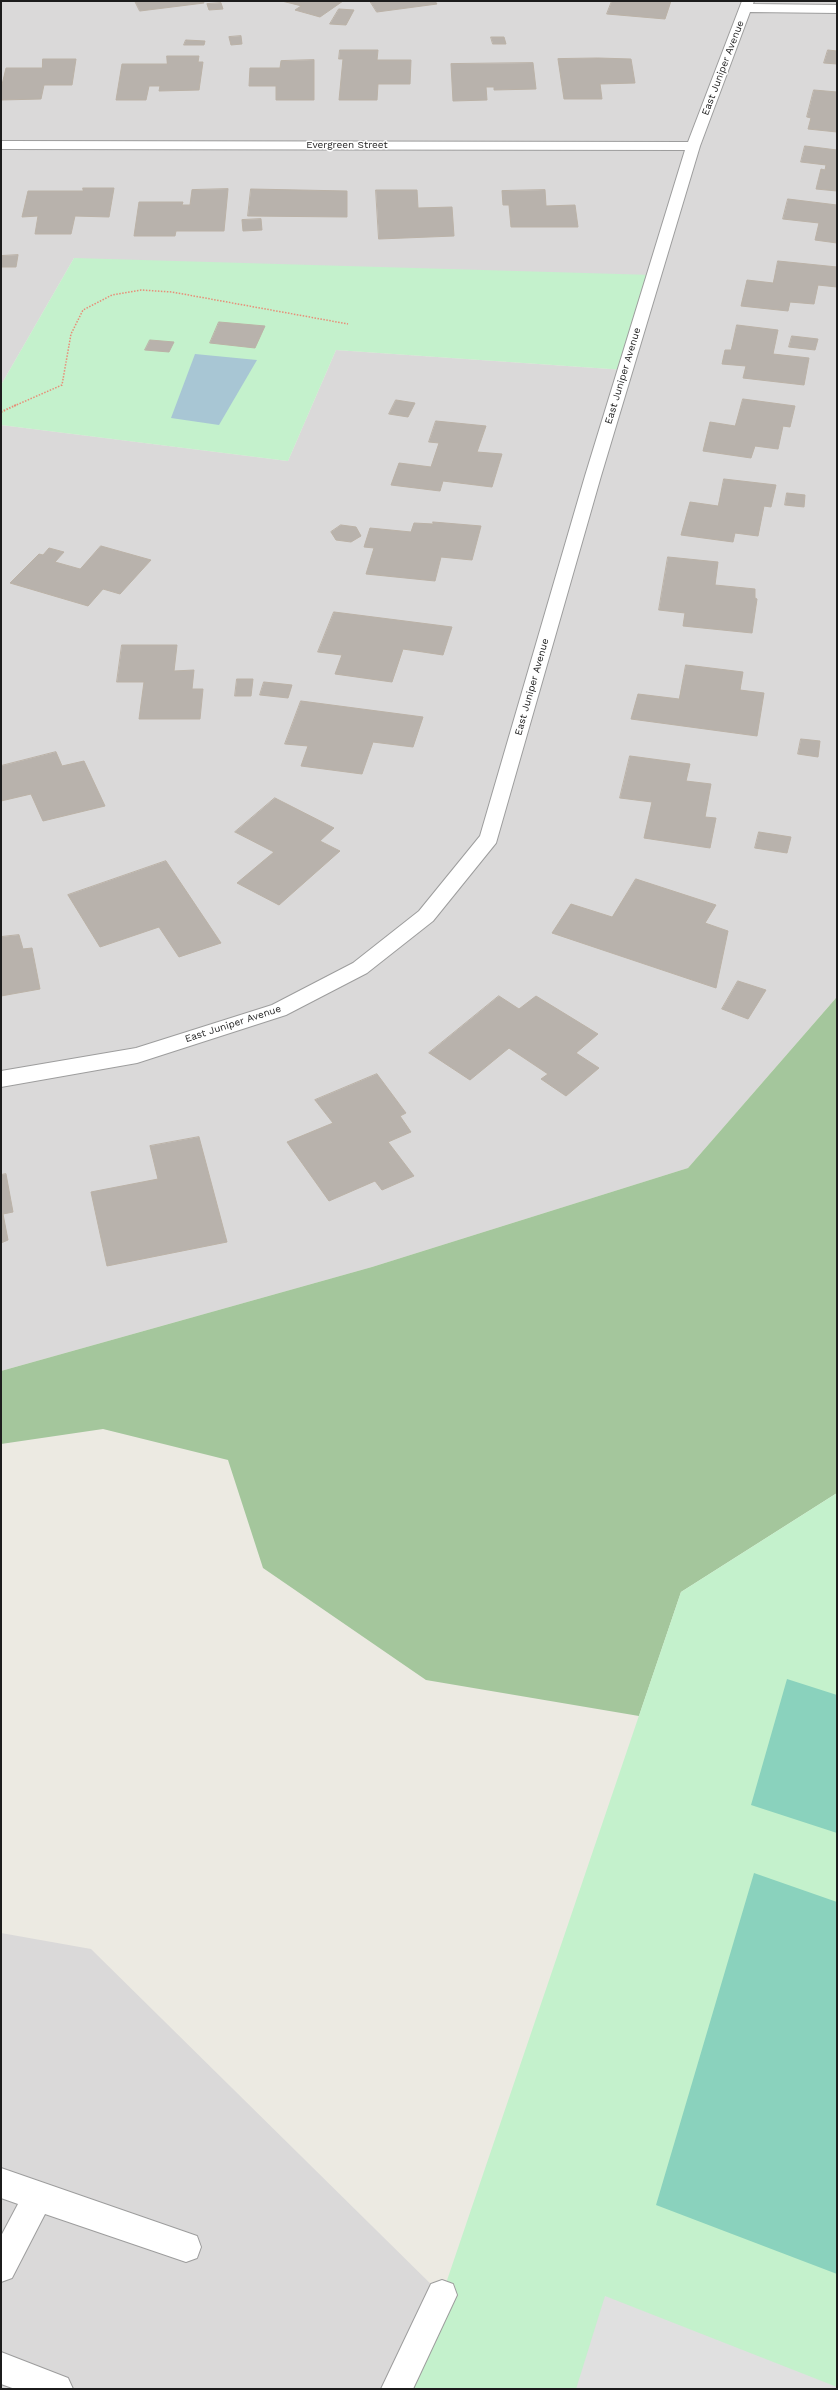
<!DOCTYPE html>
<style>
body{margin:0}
#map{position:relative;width:838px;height:2390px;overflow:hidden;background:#eceae2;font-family:"Work Sans",sans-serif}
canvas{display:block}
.frame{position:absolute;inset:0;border:2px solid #1c1c1c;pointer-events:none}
</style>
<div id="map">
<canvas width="838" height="2390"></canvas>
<div class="frame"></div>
</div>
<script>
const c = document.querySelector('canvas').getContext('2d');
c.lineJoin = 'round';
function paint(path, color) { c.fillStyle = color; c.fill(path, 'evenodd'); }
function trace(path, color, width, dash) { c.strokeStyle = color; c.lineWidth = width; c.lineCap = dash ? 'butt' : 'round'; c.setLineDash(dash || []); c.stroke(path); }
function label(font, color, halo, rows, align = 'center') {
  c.font = font + ' "Work Sans",sans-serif'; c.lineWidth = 3; c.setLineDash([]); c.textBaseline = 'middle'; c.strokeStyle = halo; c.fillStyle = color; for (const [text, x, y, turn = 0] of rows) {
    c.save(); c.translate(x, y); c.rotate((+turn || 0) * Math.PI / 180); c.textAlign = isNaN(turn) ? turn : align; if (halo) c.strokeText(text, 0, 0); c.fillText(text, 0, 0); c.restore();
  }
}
const residential = new Path2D(`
 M 1,1 L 837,1 L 837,1000 L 835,999 L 688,1168 L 372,1267 L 1,1371 L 1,425 L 288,461 L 336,350 L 625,370 L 74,258 L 1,385 Z
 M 1,1933 L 91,1949 L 442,2295 L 397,2389 L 1,2389 Z`);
const forest = new Path2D(`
 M 836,998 L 837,1493 L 681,1592 L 639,1716 L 426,1680 L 263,1568 L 228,1460 L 103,1429 L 1,1444 L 1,1371 L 372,1267 L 688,1168 Z`);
const park = new Path2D(`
 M 74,258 L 653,275 L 625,370 L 336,350 L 288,461 L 1,425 L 1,385 Z
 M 837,1493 L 837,2389 L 397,2389 L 442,2295 L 681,1592 Z`);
const pitch = new Path2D(`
 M 787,1679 L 837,1695 L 837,1833 L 751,1805 Z
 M 754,1873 L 837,1902 L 837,2274 L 656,2205 Z`);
const parking = new Path2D(`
 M 605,2296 L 837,2387 L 837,2389 L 576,2389 Z`);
const water = new Path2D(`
 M 195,354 L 257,360 L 219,425 L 171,418 Z`);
const building = new Path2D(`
 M 135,1 L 203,1 L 204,3 L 140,11 Z
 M 282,1 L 343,1 L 320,17 L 295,10 L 301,6 Z
 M 370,1 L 435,1 L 437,4 L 377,12 Z
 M 612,1 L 671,1 L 665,19 L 607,14 Z
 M 221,3 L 223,9 L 209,10 L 207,4 Z
 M 339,9 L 354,10 L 346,25 L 330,24 Z
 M 241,36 L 242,44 L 231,45 L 229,37 Z
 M 491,37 L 504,37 L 506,44 L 493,44 Z
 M 186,40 L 205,41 L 204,45 L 184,45 Z
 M 340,50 L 378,50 L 377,60 L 411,60 L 410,84 L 378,84 L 377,100 L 339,100 L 343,59 L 339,59 Z
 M 828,50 L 837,51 L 837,64 L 824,63 Z
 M 167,56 L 199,56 L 198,62 L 203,62 L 199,90 L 159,91 L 160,86 L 149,86 L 146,100 L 116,100 L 122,64 L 167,64 Z
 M 598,58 L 631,59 L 635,83 L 600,84 L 602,99 L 564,99 L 558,59 Z
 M 43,59 L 76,59 L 72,85 L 44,85 L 41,99 L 1,100 L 1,89 L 6,68 L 42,68 Z
 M 314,60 L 314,100 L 276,100 L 276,86 L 249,86 L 250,68 L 280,68 L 281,61 Z
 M 533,63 L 536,89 L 494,90 L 494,87 L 486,87 L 487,100 L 453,101 L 451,64 Z
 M 814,90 L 837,92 L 837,132 L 808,129 L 811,118 L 807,117 Z
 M 805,146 L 837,150 L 837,191 L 816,189 L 821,169 L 825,170 L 826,165 L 801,162 Z
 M 83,188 L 114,188 L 109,217 L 75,216 L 71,234 L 35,234 L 38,216 L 22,217 L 28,191 L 83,191 Z
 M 228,189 L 224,231 L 176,231 L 175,236 L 134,236 L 139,202 L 183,202 L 182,205 L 190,205 L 192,190 Z
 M 251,189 L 347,191 L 347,217 L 248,216 Z
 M 376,190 L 417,190 L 418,208 L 452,207 L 454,236 L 379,239 Z
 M 545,190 L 546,206 L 575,205 L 578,227 L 511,227 L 509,205 L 503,205 L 502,191 Z
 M 788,199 L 837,205 L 837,243 L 815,240 L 819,223 L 783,219 Z
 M 261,219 L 262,230 L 243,231 L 242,220 Z
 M 18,255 L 16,267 L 1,267 L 1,256 Z
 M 778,261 L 837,267 L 837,287 L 818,285 L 814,304 L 790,302 L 788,311 L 741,306 L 747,280 L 773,283 Z
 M 219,322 L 265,326 L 255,348 L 210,343 Z
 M 737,325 L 778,330 L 773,354 L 809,358 L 804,385 L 743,378 L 746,366 L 722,364 L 725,350 L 731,350 Z
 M 792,336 L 818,339 L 815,350 L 789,347 Z
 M 150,340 L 174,342 L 169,352 L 145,350 Z
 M 743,399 L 795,406 L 790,427 L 783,426 L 778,449 L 755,446 L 751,458 L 703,451 L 710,422 L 735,426 Z
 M 396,400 L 415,403 L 408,417 L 389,414 Z
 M 436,421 L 486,426 L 477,452 L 502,454 L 492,487 L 443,481 L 440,491 L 391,485 L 399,463 L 431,467 L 439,443 L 429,442 Z
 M 724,479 L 776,485 L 771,507 L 764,506 L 758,536 L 735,533 L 733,542 L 681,535 L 690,502 L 718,506 Z
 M 787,493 L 805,495 L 804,507 L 785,505 Z
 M 433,522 L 481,526 L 472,560 L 441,557 L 435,581 L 366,574 L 374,548 L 364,547 L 370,528 L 411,532 L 414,523 L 433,524 Z
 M 341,525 L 356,527 L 361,536 L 351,542 L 336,540 L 331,532 Z
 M 101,546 L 151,560 L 120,594 L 103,589 L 88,606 L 10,583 L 39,554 L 43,555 L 49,548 L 64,552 L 55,562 L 80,569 Z
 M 668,557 L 718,562 L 715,585 L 755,589 L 755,598 L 757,599 L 752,633 L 683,626 L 685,613 L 659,610 Z
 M 334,612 L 452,627 L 443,655 L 403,649 L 392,682 L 335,674 L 342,655 L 318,652 Z
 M 122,645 L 177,645 L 174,671 L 194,670 L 192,689 L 203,689 L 200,719 L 139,719 L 144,682 L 117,682 Z
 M 686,665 L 743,672 L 740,690 L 764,693 L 757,736 L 631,719 L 638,694 L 679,699 Z
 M 237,679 L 253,679 L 251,696 L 235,696 Z
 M 264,682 L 292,685 L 288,698 L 260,695 Z
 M 301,701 L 423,717 L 413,747 L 373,742 L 362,774 L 301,766 L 308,746 L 285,744 Z
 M 801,739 L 820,741 L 818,757 L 798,754 Z
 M 56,752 L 62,766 L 84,761 L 105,806 L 43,821 L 31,794 L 1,801 L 1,766 Z
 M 630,756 L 690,764 L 686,781 L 711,784 L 705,817 L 716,818 L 710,848 L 644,838 L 652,802 L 620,798 Z
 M 275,798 L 334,828 L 320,841 L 340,851 L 279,905 L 237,883 L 274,852 L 235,832 Z
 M 759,832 L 791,837 L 787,853 L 755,848 Z
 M 166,861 L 221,943 L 179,957 L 159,927 L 100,947 L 68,895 Z
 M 636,879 L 716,905 L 705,923 L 728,931 L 716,988 L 552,933 L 571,904 L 612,917 Z
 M 19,935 L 23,949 L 32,948 L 40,989 L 1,996 L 1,937 Z
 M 738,981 L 766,990 L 748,1019 L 722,1009 Z
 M 499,996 L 519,1009 L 536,996 L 598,1034 L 576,1053 L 599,1068 L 566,1096 L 541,1079 L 548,1074 L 509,1048 L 470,1080 L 429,1053 Z
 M 377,1074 L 406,1113 L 400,1116 L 411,1132 L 388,1142 L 414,1176 L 382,1190 L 375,1181 L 329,1201 L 287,1142 L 333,1123 L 315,1100 Z
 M 199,1137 L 227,1242 L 107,1266 L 91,1192 L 158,1179 L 150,1146 Z
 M 6,1174 L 13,1212 L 3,1214 L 8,1240 L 1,1243 L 1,1175 Z`);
const pathFar1 = new Path2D(`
 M 14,406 L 62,385 L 71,334 L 83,310 L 112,295 L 141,290 L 172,292 L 348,324`);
const path = new Path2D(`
 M 1,412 L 16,405`);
const minor = new Path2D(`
 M 742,1 L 754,1 L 753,4 L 837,5 L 837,13 L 750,12 L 700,146 L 601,476 L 496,843 L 433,921 L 367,973 L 286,1015 L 137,1063 L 1,1087 L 1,1071 L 136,1048 L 272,1005 L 353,963 L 419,911 L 480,836 L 585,476 L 685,150 L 1,149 L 1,141 L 688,142 Z
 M 1,2168 L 197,2236 L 201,2247 L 197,2258 L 186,2262 L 45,2214 L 12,2278 L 1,2282 L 1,2236 L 18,2204 L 1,2198 Z
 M 442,2280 L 453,2284 L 457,2295 L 413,2389 L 381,2389 L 431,2284 Z
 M 1,2352 L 68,2378 L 73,2389 L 15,2389 L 1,2384 Z`);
const farStreetnames = [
 ["East Juniper Avenue",723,68,-69],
 ["Evergreen Street",347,145],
 ["East Juniper Avenue",623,376,-73],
 ["East Juniper Avenue",532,687,-74],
 ["East Juniper Avenue",233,1024,-18]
];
paint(residential, '#dad9d9');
paint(forest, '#a4c69c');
paint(park, '#c4f1cc');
paint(pitch, '#8ad2bd');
paint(parking, '#e0e0e0');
paint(water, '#a8c6d4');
paint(building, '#b8b2ac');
trace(building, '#bbb2a7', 1);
trace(minor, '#9d9d9d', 2);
trace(pathFar1, '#e78e78', 1.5, [1.5, 1.5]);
trace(path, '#e78e78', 2, [1.5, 1.5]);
paint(minor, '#fff');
label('10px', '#1c1c1c', '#fff', farStreetnames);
</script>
